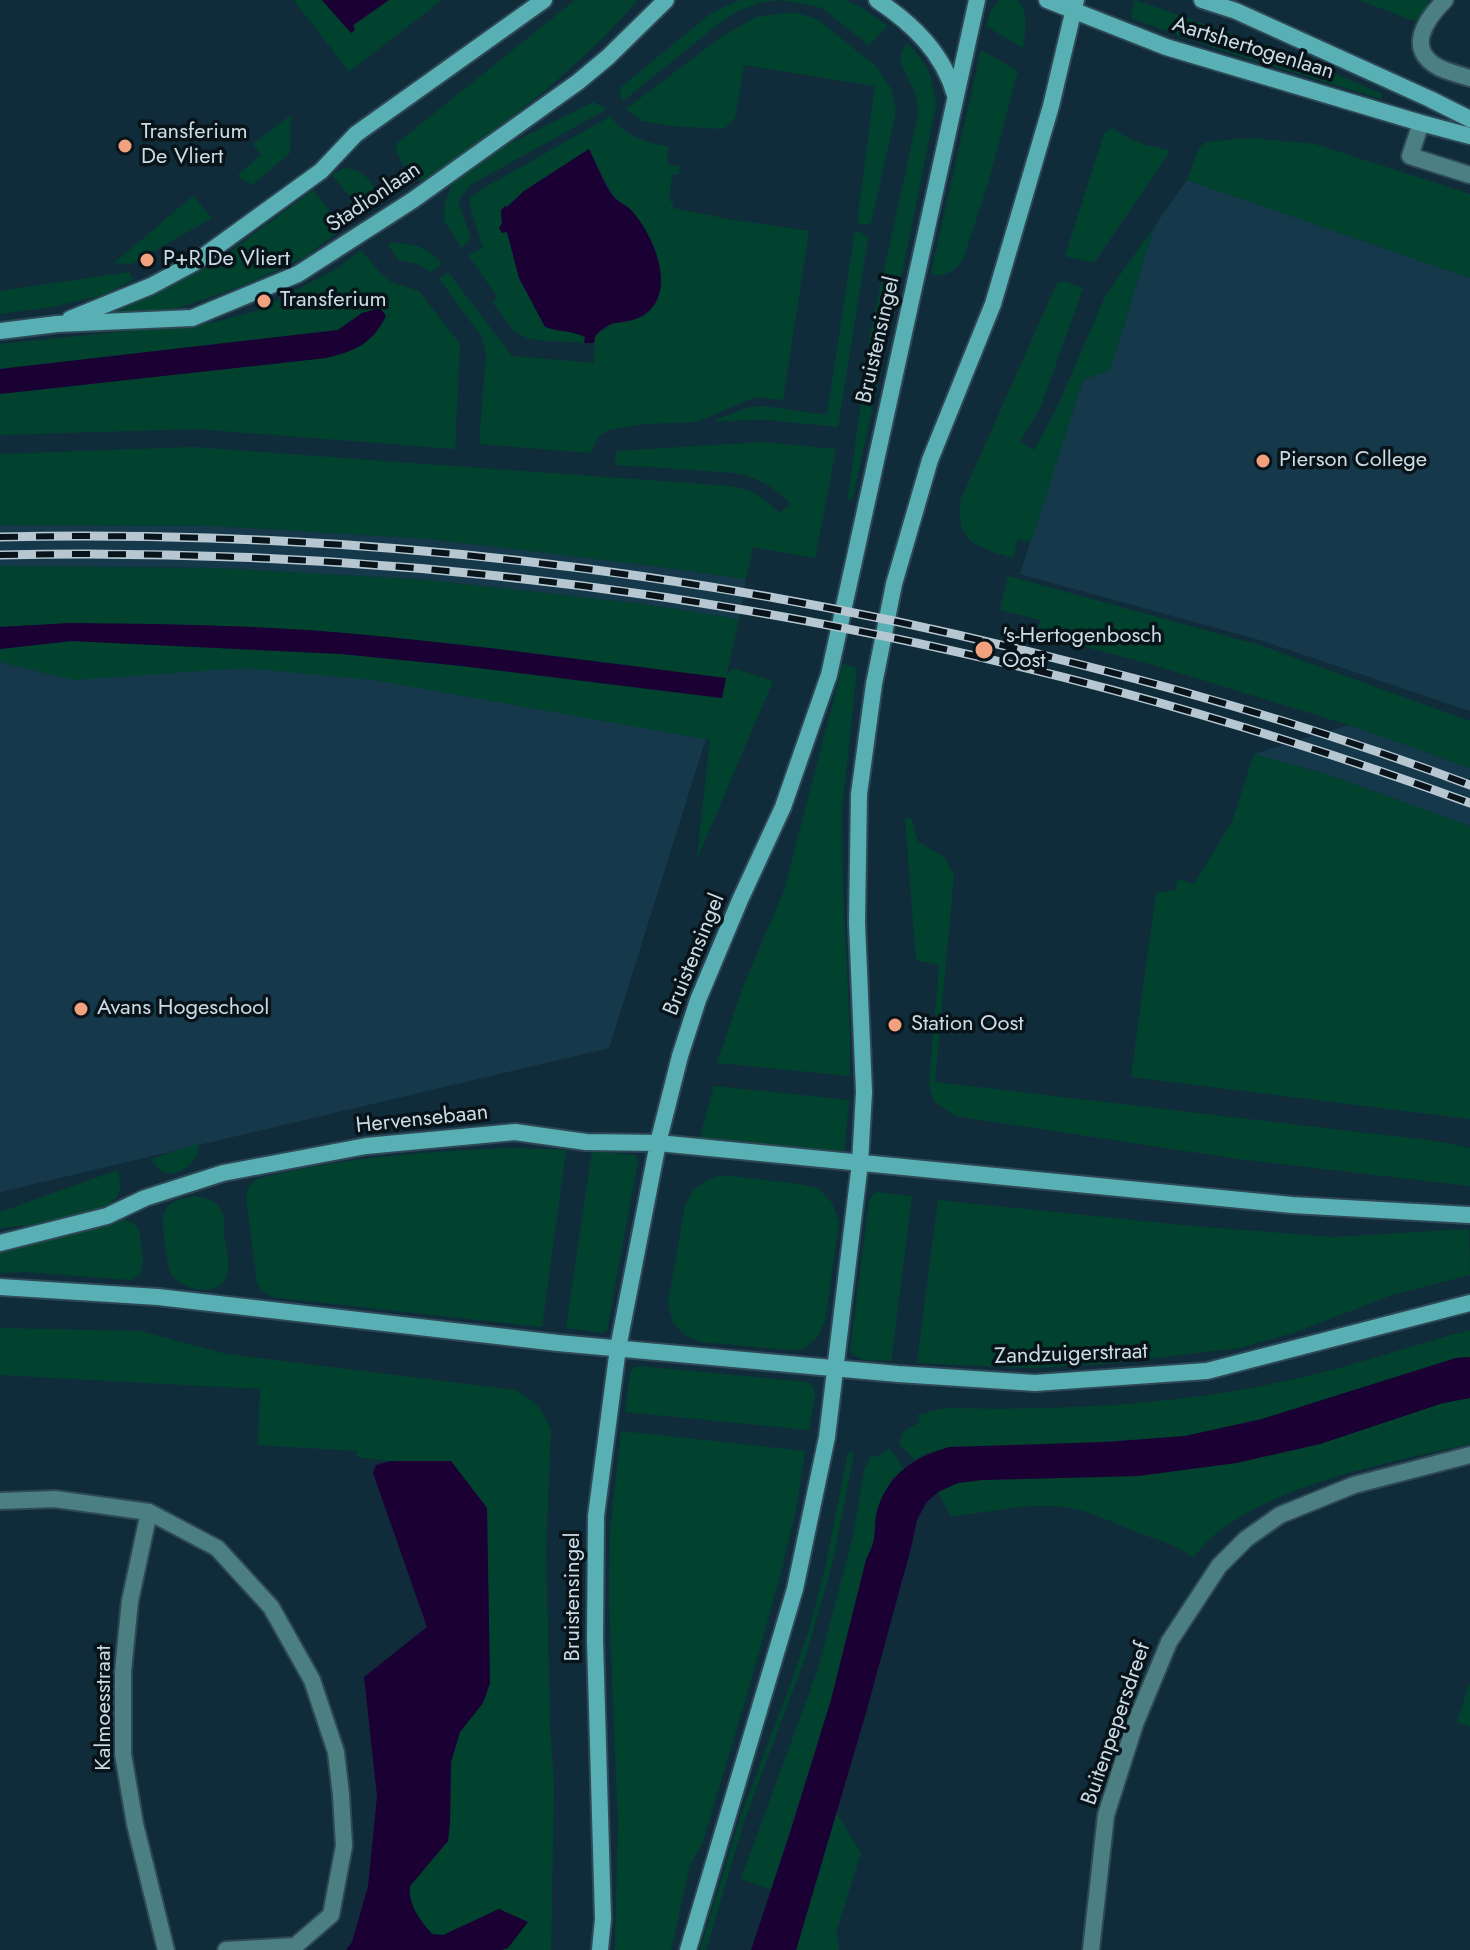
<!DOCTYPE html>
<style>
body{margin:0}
canvas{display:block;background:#102c3b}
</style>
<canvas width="1470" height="1950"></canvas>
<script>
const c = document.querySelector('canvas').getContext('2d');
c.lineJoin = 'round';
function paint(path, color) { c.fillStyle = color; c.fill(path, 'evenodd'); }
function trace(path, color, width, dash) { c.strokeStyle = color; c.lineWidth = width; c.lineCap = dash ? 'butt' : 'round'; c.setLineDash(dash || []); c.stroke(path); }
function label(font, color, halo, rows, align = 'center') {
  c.font = font + ' Jost,sans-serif'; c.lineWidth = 7; c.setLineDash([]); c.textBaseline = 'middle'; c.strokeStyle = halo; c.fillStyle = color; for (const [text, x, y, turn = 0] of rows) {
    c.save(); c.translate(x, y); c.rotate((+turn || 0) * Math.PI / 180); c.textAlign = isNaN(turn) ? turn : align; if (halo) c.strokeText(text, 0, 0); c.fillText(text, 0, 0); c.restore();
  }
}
const built = new Path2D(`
 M 1187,180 L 1470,278 L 1470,711 L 1260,640 L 1020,574 L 1083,380 L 1110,370 L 1154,227 Z
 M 0,525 L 216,526 L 431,539 L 646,565 L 746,579 L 739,619 L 642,604 L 428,580 L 215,568 L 0,566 Z
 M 0,649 L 717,703 L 609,1048 L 0,1192 Z
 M 1349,725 L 1470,768 L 1470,826 L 1332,776 L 1254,754 Z`);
const green = new Path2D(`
 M 294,0 L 322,0 L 344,26 L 353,26 L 389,0 L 442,0 L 349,72 Z
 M 575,0 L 638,0 L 604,37 L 545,91 L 427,181 L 421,182 C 409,173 396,159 396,144 Z
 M 739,0 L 778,0 L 759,3 L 736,12 L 716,26 L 623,101 L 620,93 L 621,87 L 710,14 Z
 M 779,0 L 845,0 L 862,8 L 888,26 L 869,45 L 822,8 L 805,4 Z
 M 999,0 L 1018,0 C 1029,13 1025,32 1023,48 L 986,26 L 990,12 Z
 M 1135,0 L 1291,54 L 1382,94 L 1381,99 L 1217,49 L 1131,18 Z
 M 1359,0 L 1429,0 L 1420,23 Z
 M 793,12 L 817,19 L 858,52 L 876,66 L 891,89 L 896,111 L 871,223 L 864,225 L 857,223 L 875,86 L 744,65 L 735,118 L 724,129 L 670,126 L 642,121 L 626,109 L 720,38 L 756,17 Z
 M 907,43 C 929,66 932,74 936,105 L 896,303 L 852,500 L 848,499 L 870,334 L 918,115 C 917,109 918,102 916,96 C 911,76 891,62 907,43 Z
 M 981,50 L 1018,71 L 989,180 L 963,260 C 954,271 947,276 932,275 L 931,273 Z
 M 593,102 L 607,109 L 470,185 L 458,201 L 470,236 L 467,243 L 461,248 L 444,220 L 445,203 L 452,184 L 494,152 Z
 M 291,115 L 290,153 L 252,185 L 237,176 L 261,155 L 253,144 Z
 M 611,116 C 622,135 648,144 668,146 L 667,164 L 680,167 L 679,174 L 672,175 L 669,201 L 673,202 L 673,208 L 728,219 L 809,231 L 783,400 L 755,397 L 697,422 L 644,424 L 608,430 L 598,437 L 591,453 L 479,444 L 486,354 L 482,337 L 439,279 L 448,272 L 512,356 L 594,363 L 595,336 L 614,323 L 623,323 L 629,208 L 614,197 L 589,149 L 524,191 L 502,211 L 500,216 L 502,224 L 499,228 L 507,231 L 519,278 L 528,294 L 556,331 L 570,331 L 585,337 L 584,343 L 535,340 L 527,338 L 514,331 L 493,303 L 497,296 L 468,255 L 483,248 L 470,207 L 470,198 L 484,188 Z
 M 1112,128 C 1129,140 1146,147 1167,149 L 1169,153 L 1094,263 L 1065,256 L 1104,134 Z
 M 1249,138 L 1315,144 L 1470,194 L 1470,278 L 1187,180 L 1199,148 L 1206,142 Z
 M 343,168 C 362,168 376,183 379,202 L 372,209 L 364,214 L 332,175 Z
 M 313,190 L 343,228 L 305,257 L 245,285 L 185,306 L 161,312 L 119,315 L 119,304 L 164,290 L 216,262 Z
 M 193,196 L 212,218 L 132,264 L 114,263 Z
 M 1154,227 L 1110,370 L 1083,380 L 1031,542 L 1018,539 L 1013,558 C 977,547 955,543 961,499 L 1057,283 L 1062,281 L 1083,288 L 1041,406 L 1020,442 L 1034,450 L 1055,412 L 1106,295 Z
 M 855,231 L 862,233 L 868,238 L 838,427 L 767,420 L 713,421 L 746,408 L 763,406 L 827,415 Z
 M 390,243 C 413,243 427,246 442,264 L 431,272 L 417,264 L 399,260 L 388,245 Z
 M 361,250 L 382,275 L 391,282 L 419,291 L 460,344 L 455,449 L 196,429 L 0,435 L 0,394 L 326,358 L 362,313 L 338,330 L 0,369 L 0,344 L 216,322 L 256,311 L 338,268 Z
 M 129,272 L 133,280 L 103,295 L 52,307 L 0,314 L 0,291 Z
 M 763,442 L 836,449 L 815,558 L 753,547 L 746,579 L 646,565 L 431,539 L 216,526 L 0,525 L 0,454 L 192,447 L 729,486 C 755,491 761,495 779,513 L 791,504 C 773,486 761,479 736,473 L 618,465 L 615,463 L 616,453 L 618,451 Z
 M 0,566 L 215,568 L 428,580 L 642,604 L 739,619 L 726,676 L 733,668 L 773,681 L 697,859 L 710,740 L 374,680 L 244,668 L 73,680 L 0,662 L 0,649 L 72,641 L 341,654 L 462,666 L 721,698 L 726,679 L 342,633 L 203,625 L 71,623 L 0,627 Z
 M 1008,576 L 1259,645 L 1470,721 L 1470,768 L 1349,725 L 1150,664 L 1037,634 L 1040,620 L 1000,610 Z
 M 843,664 L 857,668 L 842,811 L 843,890 L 850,1032 L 850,1076 L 717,1063 L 744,984 L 784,891 Z
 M 1254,754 L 1332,776 L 1470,826 L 1470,1119 L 1131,1077 L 1156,893 L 1175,890 L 1178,879 L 1194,884 L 1232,822 Z
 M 905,818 L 911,818 L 917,841 L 944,857 L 954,875 L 935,1082 L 1435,1141 L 1470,1148 L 1470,1186 L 1238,1159 L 955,1116 L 934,1101 L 929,1085 L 939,965 L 916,960 Z
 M 714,1086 L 849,1100 L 844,1155 L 699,1140 Z
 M 199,1143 C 199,1159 184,1176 166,1173 C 159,1172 155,1164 151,1159 Z
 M 518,1148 L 566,1150 L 542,1327 L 272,1297 L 260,1289 L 257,1282 L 246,1197 L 249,1186 L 257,1179 C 342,1157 431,1151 518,1148 Z
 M 592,1151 L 635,1155 L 638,1160 L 607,1330 L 602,1333 L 566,1328 Z
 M 118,1170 C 119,1178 122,1187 118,1194 C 105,1220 27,1225 0,1228 L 0,1212 Z
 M 720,1175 L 800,1184 L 819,1189 L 832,1203 L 839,1223 L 825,1321 L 817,1338 L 803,1349 L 789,1350 L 701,1342 L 685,1335 L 673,1323 L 668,1304 L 685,1206 L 693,1190 L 706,1181 Z
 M 877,1192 L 912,1196 L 891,1361 C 878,1360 859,1363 850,1351 L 869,1201 L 873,1194 Z
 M 194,1196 C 204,1197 216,1200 221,1210 C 225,1216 224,1227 224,1234 C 226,1251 237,1283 212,1289 C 199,1292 179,1286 172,1275 C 167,1267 163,1231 163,1220 C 163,1214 166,1208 171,1204 C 177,1199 187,1198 194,1196 Z
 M 938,1200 L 1182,1225 L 1332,1237 L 1469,1229 L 1470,1275 L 1392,1295 L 1293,1333 L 1239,1348 L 1104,1364 L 1031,1368 L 917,1363 Z
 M 123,1219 L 134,1224 L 139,1230 L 143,1261 L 140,1274 L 132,1280 L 23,1272 L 0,1273 L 0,1250 Z
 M 0,1328 L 140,1331 L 226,1354 L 515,1390 C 535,1402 543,1408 551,1430 L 546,1547 L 550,1726 L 554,1786 L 551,1950 L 502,1950 L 508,1948 L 499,1909 L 443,1936 L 431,1934 C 420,1920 408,1906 410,1886 L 448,1841 L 450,1822 L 451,1762 L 460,1732 L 483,1703 L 490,1683 L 487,1508 L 451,1461 L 390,1461 L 357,1457 L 357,1451 L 258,1445 L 260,1389 L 0,1375 Z
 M 1470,1330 L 1470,1357 L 1456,1358 L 1262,1419 L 1185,1436 L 926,1453 L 915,1460 L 899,1444 L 903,1432 L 920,1422 L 917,1415 L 945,1408 C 1064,1411 1182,1405 1299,1378 C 1356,1365 1413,1345 1470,1330 Z
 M 639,1366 L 807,1382 L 813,1386 L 815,1396 L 809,1430 L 625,1412 L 630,1374 L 633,1368 Z
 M 1470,1398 L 1470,1444 C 1387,1463 1280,1482 1213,1536 C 1205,1543 1199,1551 1192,1558 C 1180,1545 1157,1540 1141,1534 C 1116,1524 1090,1510 1064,1507 C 1027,1502 988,1513 951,1516 L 938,1492 L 958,1483 L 982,1480 L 1138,1476 L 1236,1463 L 1320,1444 L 1443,1403 Z
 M 621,1431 L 805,1451 L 796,1509 L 780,1576 L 745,1701 L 702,1844 L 690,1865 L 671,1950 L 615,1950 L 618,1823 L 609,1600 L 610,1531 Z
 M 890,1449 L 904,1469 L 891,1480 L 874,1533 L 874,1542 L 866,1560 L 831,1700 L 771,1890 L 741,1879 L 818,1669 L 853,1536 L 864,1471 L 870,1457 L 880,1455 Z
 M 848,1452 L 854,1453 L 833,1561 L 816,1620 L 805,1658 L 744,1821 L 706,1950 L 700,1950 L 739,1821 L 792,1680 L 809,1630 L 825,1568 Z
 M 1470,1682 L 1470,1727 L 1457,1722 Z
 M 836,1812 L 861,1853 L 836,1932 L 839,1950 L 796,1950 Z`);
const water = new Path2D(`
 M 322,0 L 389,0 L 353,25 L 355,30 L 351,33 Z
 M 589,149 C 595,161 606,190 615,198 C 619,203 626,205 630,209 C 651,230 676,285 650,310 C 641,320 628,321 616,323 C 607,324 601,330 595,336 L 594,343 L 584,343 L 585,337 C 570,330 559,332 545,327 L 519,278 L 507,232 L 502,233 L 499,228 L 502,224 L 501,210 L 505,206 L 507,207 L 524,191 Z
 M 380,308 L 386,316 C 372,344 355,351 326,358 L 0,394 L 0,369 L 338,330 L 362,313 Z
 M 71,623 C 162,624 254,625 345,633 C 472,644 599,662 726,678 L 722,698 L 462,666 L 341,654 L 72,641 L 0,649 L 0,627 Z
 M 1470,1357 L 1470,1398 L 1443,1403 L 1320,1444 L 1236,1463 L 1138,1476 L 982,1480 L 958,1483 L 938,1492 L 926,1503 L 917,1520 L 911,1548 L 866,1713 L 796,1950 L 751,1950 L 790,1833 L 831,1700 L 866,1560 C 868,1555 872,1548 873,1543 C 876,1533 874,1521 877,1511 C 888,1474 914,1457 949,1447 L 1108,1442 L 1185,1436 L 1262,1419 L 1456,1358 Z
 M 391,1461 L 451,1461 L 487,1508 L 490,1683 L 483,1703 L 460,1732 L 451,1762 L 450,1822 L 448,1841 L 410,1886 C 408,1905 420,1920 432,1934 L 443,1935 L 499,1909 L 528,1922 L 508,1948 L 502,1950 L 346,1950 L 352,1942 L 368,1886 L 377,1796 L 364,1677 L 427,1627 L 373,1473 L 376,1465 Z`);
const street = new Path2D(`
 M 1445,0 C 1426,19 1404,50 1440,68 C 1449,72 1460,75 1470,78
 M 1421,123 L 1410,156 L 1470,175
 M 0,1501 L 55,1499 L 149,1512 L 217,1548 L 271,1607 L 312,1680 L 336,1752 L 341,1795 L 344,1846 L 331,1915 L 295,1946 L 226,1950
 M 149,1512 L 130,1601 L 123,1671 L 123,1754 L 135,1824 L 166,1950
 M 1091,1950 L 1106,1815 L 1135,1724 L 1169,1642 L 1219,1566 L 1246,1539 L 1280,1515 L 1354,1485 L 1470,1455`);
const secondary = new Path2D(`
 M 877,0 C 913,24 943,53 955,95
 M 1047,0 L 1166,47 L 1421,123 L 1470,136
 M 1202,0 L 1236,11 L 1430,99 L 1470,119
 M 70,319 L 151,286 L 194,263 L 321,171 L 356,134 L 544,0
 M 0,331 L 57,324 L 192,318 L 298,274 L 413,200 L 578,82 L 608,57 L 666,0
 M 0,1243 L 107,1216 L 145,1198 L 223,1173 L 366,1146 L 515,1132 L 586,1142 L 658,1143 L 1292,1205 L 1470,1215
 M 0,1287 L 158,1297 L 558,1343 L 898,1374 L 1035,1383 L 1207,1371 L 1470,1303
 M 600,1950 L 603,1919 L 595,1640 L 596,1516 L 618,1348 L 658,1143 L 680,1056 L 698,1000 L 740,900 L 783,807 L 829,675 L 977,0
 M 688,1950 L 795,1589 L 827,1437 L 860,1163 L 864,1092 L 857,923 L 859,794 L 874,684 L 894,584 L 930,460 L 993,304 L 1051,106 L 1076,0`);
const rail = new Path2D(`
 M 0,537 C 364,529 729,574 1082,665 C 1213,698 1343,737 1470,785
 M 0,555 C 500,544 1001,631 1470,803`);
const markers = [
 [125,146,8,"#f1a17d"],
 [147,260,8,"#f1a17d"],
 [264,301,8,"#f1a17d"],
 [1263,461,8,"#f1a17d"],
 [984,650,10,"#f1a17d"],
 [81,1009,8,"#f1a17d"],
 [895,1025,8,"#f1a17d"]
];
const streetNames = [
 ["Aartshertogenlaan",1253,49,17],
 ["Stadionlaan",374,198,-34],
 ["Bruistensingel",879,340,-77],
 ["Bruistensingel",695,955,-68],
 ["Hervensebaan",422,1120,-6],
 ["Zandzuigerstraat",1071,1355,-2],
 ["Bruistensingel",574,1597,-90],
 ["Kalmoesstraat",105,1708,-90],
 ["Buitenpepersdreef",1117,1724,-71]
];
const poiNames = [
 ["Transferium",141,133],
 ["De Vliert",141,158],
 ["P+R De Vliert",163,260],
 ["Transferium",280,301],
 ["Pierson College",1279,461],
 ["'s-Hertogenbosch",1002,637],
 ["Oost",1002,662],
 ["Avans Hogeschool",97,1009],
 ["Station Oost",911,1025]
];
paint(built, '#15394a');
paint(green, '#00422d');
paint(water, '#1a0033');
trace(street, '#2e4856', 20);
trace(secondary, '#2e4856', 20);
trace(street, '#4b7f81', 16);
trace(secondary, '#59b0b4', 16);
trace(rail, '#b6c7d1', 9);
trace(rail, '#08131a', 6, [18]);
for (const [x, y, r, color] of markers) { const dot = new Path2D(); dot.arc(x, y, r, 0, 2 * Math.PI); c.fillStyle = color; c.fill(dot); trace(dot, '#08131a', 3); }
label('22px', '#ccdce5', '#08131a', streetNames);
label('22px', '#ccdce5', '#08131a', poiNames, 'left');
</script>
